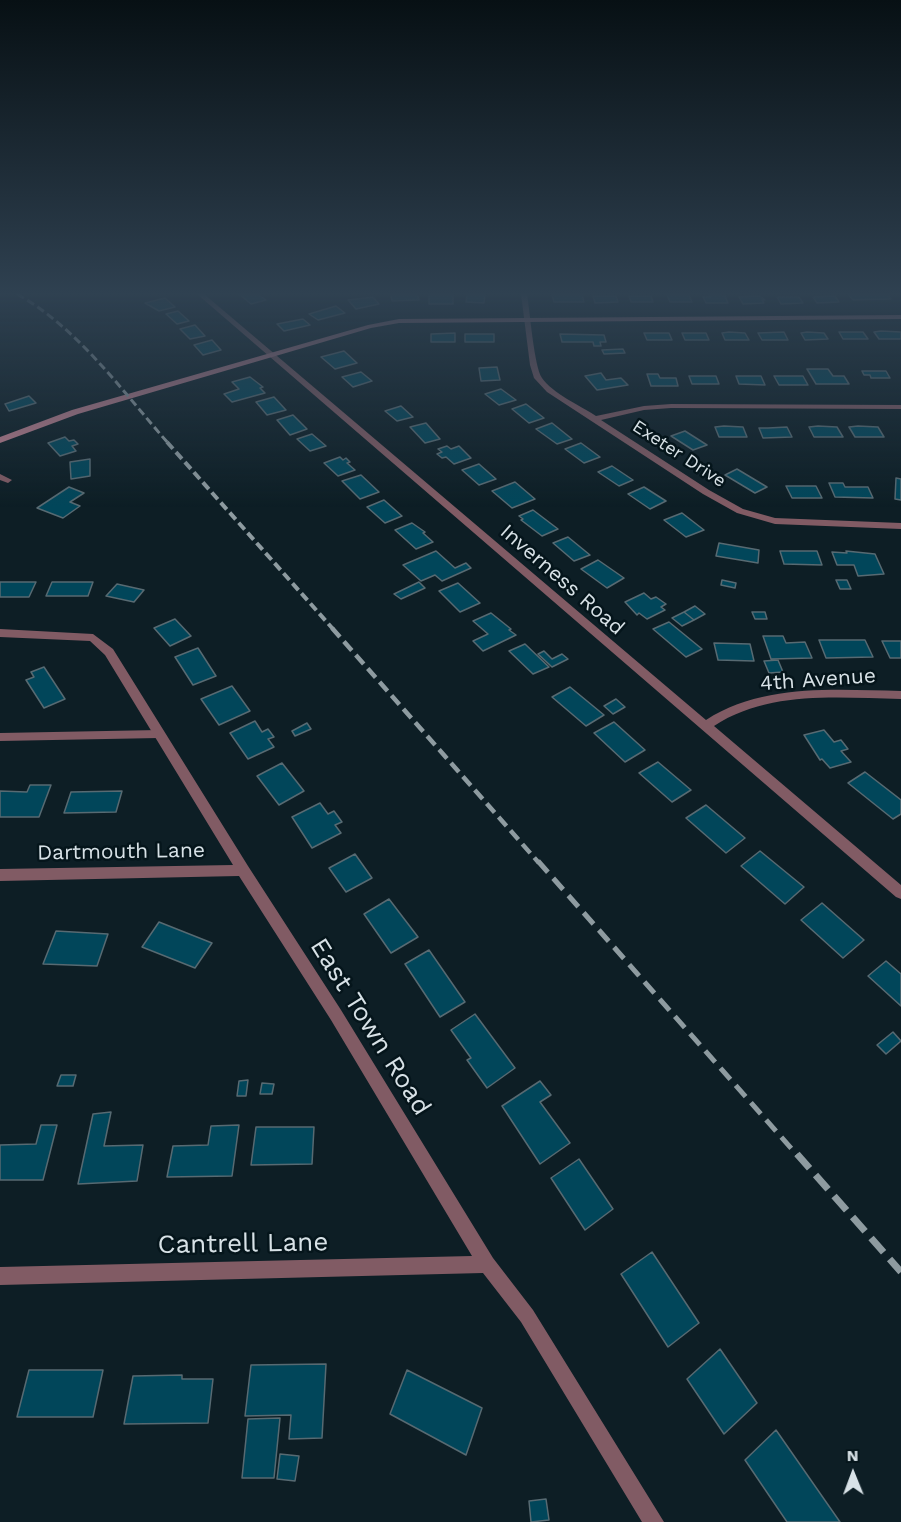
<!DOCTYPE html>
<style>
body{margin:0}
#map{position:relative;width:901px;height:1522px;overflow:hidden;background:#0d1e25;font-family:"Work Sans",sans-serif}
canvas{display:block}
.north{position:absolute;left:823px;top:1444px;width:60px;height:60px;-webkit-text-stroke:4px #05151b;paint-order:stroke;rotate:359deg;font-size:16px;font-weight:700;line-height:24px;text-align:center;color:#d8e2e7}
.north::after{content:'';display:block;margin:auto;width:21px;height:27px;background:#d8e2e7;clip-path:polygon(50% 0,100% 100%,50% 72%,0 100%)}
</style>
<div id="map">
<canvas width="901" height="1522"></canvas>
<div class="north">N</div>
</div>
<script>
const c = document.querySelector('canvas').getContext('2d');
c.lineJoin = 'round';
function paint(path, color) { c.fillStyle = color; c.fill(path, 'evenodd'); }
function trace(path, color, width, dash) { c.strokeStyle = color; c.lineWidth = width; c.lineCap = dash ? 'butt' : 'round'; c.setLineDash(dash || []); c.stroke(path); }
function label(font, color, halo, rows, align = 'center') {
  c.font = font + ' "Work Sans",sans-serif'; c.lineWidth = 5; c.setLineDash([]); c.textBaseline = 'middle'; c.strokeStyle = halo; c.fillStyle = color; for (const [text, x, y, turn = 0] of rows) {
    c.save(); c.translate(x, y); c.rotate((+turn || 0) * Math.PI / 180); c.textAlign = isNaN(turn) ? turn : align; if (halo) c.strokeText(text, 0, 0); c.fillText(text, 0, 0); c.restore();
  }
}
const building = new Path2D(`
 M 239,294 L 257,294 L 266,300 L 251,304 Z
 M 417,294 L 419,300 L 392,301 L 391,295 Z
 M 429,294 L 453,294 L 453,304 L 429,304 Z
 M 552,294 L 582,294 L 584,302 L 554,302 Z
 M 708,294 L 725,296 L 728,303 L 706,303 L 703,297 L 710,297 Z
 M 848,294 L 887,294 L 891,299 L 853,300 Z
 M 467,295 L 485,295 L 484,303 L 466,302 Z
 M 667,295 L 689,295 L 692,302 L 670,302 Z
 M 593,296 L 616,296 L 618,302 L 595,303 Z
 M 629,296 L 651,296 L 653,302 L 631,302 Z
 M 760,296 L 765,300 L 762,300 L 764,303 L 743,304 L 739,297 Z
 M 835,296 L 839,302 L 817,303 L 813,297 Z
 M 373,297 L 379,304 L 356,309 L 348,300 Z
 M 777,297 L 799,297 L 803,303 L 781,304 Z
 M 165,298 L 175,307 L 159,311 L 145,303 Z
 M 336,306 L 345,313 L 318,320 L 309,314 Z
 M 178,311 L 189,321 L 177,324 L 166,314 Z
 M 303,319 L 310,325 L 284,331 L 277,324 Z
 M 195,325 L 205,336 L 190,339 L 180,329 Z
 M 881,331 L 901,332 L 901,339 L 879,339 L 874,332 Z
 M 729,332 L 745,333 L 749,340 L 725,340 L 722,333 Z
 M 784,332 L 788,340 L 762,340 L 758,333 Z
 M 807,332 L 824,333 L 828,339 L 805,340 L 801,333 Z
 M 839,332 L 863,332 L 868,339 L 843,339 Z
 M 455,333 L 455,342 L 431,342 L 431,334 Z
 M 644,333 L 669,333 L 672,340 L 647,340 Z
 M 682,333 L 706,333 L 709,340 L 685,340 Z
 M 465,334 L 494,334 L 494,342 L 465,342 Z
 M 560,334 L 604,335 L 606,342 L 600,342 L 601,346 L 594,346 L 593,342 L 562,342 Z
 M 212,340 L 221,350 L 203,355 L 194,345 Z
 M 623,349 L 625,353 L 604,354 L 602,350 Z
 M 344,351 L 357,363 L 335,369 L 321,357 Z
 M 497,367 L 500,380 L 481,381 L 479,368 Z
 M 807,369 L 828,369 L 833,376 L 844,376 L 849,384 L 816,384 Z
 M 862,371 L 886,371 L 890,378 L 871,378 L 870,375 L 864,375 Z
 M 361,372 L 372,381 L 353,387 L 342,377 Z
 M 601,373 L 606,380 L 621,378 L 628,385 L 597,390 L 585,376 Z
 M 647,374 L 658,374 L 660,378 L 676,378 L 678,386 L 651,386 Z
 M 689,376 L 716,376 L 719,384 L 692,384 Z
 M 736,376 L 761,376 L 765,385 L 739,384 Z
 M 774,376 L 803,376 L 808,385 L 779,385 Z
 M 250,377 L 263,387 L 260,388 L 265,393 L 232,402 L 224,394 L 239,389 L 232,382 Z
 M 501,389 L 516,400 L 499,405 L 485,394 Z
 M 29,396 L 36,403 L 9,411 L 5,404 Z
 M 274,397 L 286,410 L 267,415 L 256,402 Z
 M 526,404 L 544,418 L 529,423 L 512,409 Z
 M 401,406 L 413,417 L 397,421 L 385,411 Z
 M 293,415 L 307,429 L 290,435 L 277,420 Z
 M 426,423 L 440,439 L 425,443 L 410,427 Z
 M 552,423 L 572,439 L 557,444 L 536,429 Z
 M 724,426 L 743,427 L 747,437 L 719,437 L 715,427 Z
 M 818,426 L 837,427 L 843,437 L 814,437 L 809,427 Z
 M 858,426 L 878,427 L 884,437 L 855,437 L 849,427 Z
 M 768,428 L 787,427 L 792,437 L 763,438 L 759,428 Z
 M 685,431 L 707,445 L 693,450 L 671,436 Z
 M 312,434 L 326,446 L 310,451 L 297,439 Z
 M 65,437 L 69,441 L 74,440 L 78,444 L 72,446 L 76,451 L 60,456 L 48,443 Z
 M 581,443 L 600,457 L 584,463 L 565,449 Z
 M 447,446 L 451,449 L 459,446 L 471,458 L 454,464 L 446,457 L 442,458 L 437,454 L 442,452 L 438,449 Z
 M 340,457 L 343,460 L 346,458 L 350,462 L 347,463 L 355,470 L 338,476 L 324,463 Z
 M 90,459 L 90,476 L 71,479 L 70,462 Z
 M 479,464 L 496,479 L 479,485 L 462,470 Z
 M 612,466 L 633,480 L 619,486 L 598,472 Z
 M 737,469 L 767,487 L 755,493 L 725,475 Z
 M 361,475 L 379,492 L 360,499 L 342,481 Z
 M 896,478 L 901,479 L 901,500 L 895,499 Z
 M 515,482 L 535,499 L 512,508 L 492,491 Z
 M 829,483 L 843,483 L 845,487 L 868,487 L 873,498 L 835,497 Z
 M 786,486 L 816,486 L 822,498 L 792,498 Z
 M 69,487 L 84,493 L 70,502 L 80,506 L 63,518 L 37,508 Z
 M 644,487 L 666,501 L 650,509 L 628,494 Z
 M 384,500 L 402,516 L 385,523 L 367,507 Z
 M 533,510 L 558,529 L 542,536 L 521,520 L 523,519 L 519,516 Z
 M 682,513 L 704,530 L 686,537 L 664,520 Z
 M 412,523 L 425,532 L 423,533 L 433,542 L 416,549 L 395,530 Z
 M 568,537 L 590,555 L 574,561 L 553,543 Z
 M 719,543 L 759,550 L 758,563 L 716,556 Z
 M 436,551 L 455,568 L 466,563 L 471,568 L 442,581 L 435,575 L 421,581 L 403,565 Z
 M 780,551 L 817,551 L 822,565 L 784,564 Z
 M 846,551 L 875,554 L 884,574 L 858,576 L 854,565 L 837,565 L 832,552 L 847,553 Z
 M 598,560 L 624,578 L 607,588 L 581,569 Z
 M 722,580 L 736,583 L 735,588 L 721,585 Z
 M 836,580 L 847,580 L 851,589 L 840,589 Z
 M 0,582 L 36,582 L 29,597 L 0,597 Z
 M 52,582 L 93,582 L 88,596 L 46,596 Z
 M 419,582 L 425,588 L 401,599 L 394,594 Z
 M 458,583 L 480,603 L 460,612 L 439,591 Z
 M 117,584 L 144,590 L 134,602 L 106,596 Z
 M 644,593 L 651,599 L 656,597 L 666,604 L 661,607 L 665,610 L 647,619 L 639,613 L 637,615 L 625,602 Z
 M 695,606 L 705,614 L 694,620 L 684,612 Z
 M 684,612 L 694,620 L 682,626 L 672,618 Z
 M 752,612 L 765,612 L 767,619 L 755,619 Z
 M 491,613 L 511,629 L 509,630 L 516,635 L 483,651 L 473,641 L 488,634 L 473,621 Z
 M 175,619 L 191,636 L 170,646 L 154,628 Z
 M 669,622 L 702,649 L 686,657 L 653,629 Z
 M 763,636 L 783,636 L 786,643 L 805,642 L 812,658 L 771,659 Z
 M 819,640 L 865,640 L 873,657 L 826,658 Z
 M 882,641 L 901,641 L 901,658 L 890,658 Z
 M 714,643 L 750,644 L 754,661 L 718,660 Z
 M 525,644 L 549,667 L 533,674 L 509,651 Z
 M 198,648 L 216,676 L 193,685 L 175,657 Z
 M 544,651 L 552,659 L 562,654 L 568,659 L 552,667 L 538,654 Z
 M 778,660 L 783,672 L 769,673 L 764,661 Z
 M 44,667 L 65,699 L 44,708 L 26,680 L 34,677 L 31,672 Z
 M 232,686 L 250,711 L 219,725 L 201,699 Z
 M 570,687 L 604,715 L 586,726 L 552,697 Z
 M 616,699 L 625,707 L 613,714 L 604,706 Z
 M 255,721 L 262,732 L 268,729 L 274,737 L 268,739 L 274,747 L 248,759 L 230,733 Z
 M 614,722 L 645,750 L 625,762 L 594,733 Z
 M 307,723 L 311,729 L 295,736 L 292,731 Z
 M 824,730 L 834,742 L 841,740 L 848,749 L 841,751 L 851,762 L 830,768 L 822,759 L 820,760 L 804,735 Z
 M 658,762 L 691,790 L 672,802 L 639,773 Z
 M 282,763 L 304,791 L 279,805 L 257,776 Z
 M 865,772 L 901,800 L 901,814 L 893,819 L 848,783 Z
 M 30,785 L 51,785 L 39,817 L 0,817 L 0,791 L 27,792 Z
 M 122,791 L 116,812 L 64,813 L 71,792 Z
 M 320,803 L 328,814 L 334,811 L 342,822 L 335,825 L 341,833 L 312,848 L 292,817 Z
 M 706,805 L 745,838 L 726,853 L 686,818 Z
 M 760,851 L 804,887 L 785,904 L 741,866 Z
 M 355,854 L 372,878 L 346,892 L 329,868 Z
 M 389,899 L 418,937 L 391,953 L 364,914 Z
 M 822,903 L 864,940 L 843,958 L 801,920 Z
 M 159,922 L 212,943 L 195,968 L 142,947 Z
 M 56,931 L 108,934 L 97,966 L 43,964 Z
 M 429,950 L 465,1002 L 440,1017 L 405,964 Z
 M 886,961 L 901,974 L 901,1006 L 868,976 Z
 M 475,1014 L 515,1068 L 487,1088 L 467,1060 L 471,1058 L 451,1030 Z
 M 893,1032 L 901,1041 L 886,1054 L 877,1045 Z
 M 61,1075 L 76,1075 L 73,1086 L 57,1086 Z
 M 248,1080 L 246,1096 L 237,1096 L 239,1081 Z
 M 540,1081 L 551,1095 L 540,1102 L 570,1143 L 540,1164 L 502,1106 Z
 M 262,1083 L 274,1084 L 272,1094 L 260,1094 Z
 M 111,1112 L 104,1146 L 143,1145 L 137,1181 L 78,1184 L 93,1114 Z
 M 41,1125 L 57,1125 L 43,1180 L 0,1180 L 0,1145 L 36,1144 Z
 M 239,1125 L 232,1176 L 167,1177 L 173,1146 L 208,1145 L 211,1126 Z
 M 256,1127 L 314,1127 L 312,1164 L 251,1165 Z
 M 579,1159 L 613,1209 L 585,1230 L 551,1178 Z
 M 652,1252 L 699,1323 L 668,1347 L 621,1274 Z
 M 720,1349 L 757,1403 L 724,1434 L 687,1379 Z
 M 326,1364 L 322,1438 L 289,1439 L 291,1415 L 245,1416 L 251,1365 Z
 M 29,1370 L 103,1370 L 93,1417 L 17,1417 Z
 M 407,1370 L 482,1408 L 466,1455 L 390,1414 Z
 M 182,1375 L 182,1379 L 213,1379 L 208,1423 L 124,1424 L 133,1376 Z
 M 280,1418 L 274,1478 L 242,1478 L 248,1419 Z
 M 776,1430 L 840,1522 L 787,1522 L 745,1460 Z
 M 280,1454 L 299,1456 L 295,1481 L 277,1479 Z
 M 546,1499 L 549,1520 L 531,1522 L 529,1501 Z`);
const lane = new Path2D(`
 M 159,730 L 165,734 L 159,738 L 0,741 L 0,733 Z`);
const street = new Path2D(`
 M 197,294 L 204,294 L 706,720 C 764,683 836,690 901,691 L 901,699 C 838,698 769,690 714,726 L 901,885 L 901,899 L 896,897 Z
 M 521,294 L 527,294 C 530,311 534,366 542,378 C 552,393 581,406 596,416 L 644,406 L 671,404 L 901,405 L 901,409 L 671,408 L 644,410 L 601,420 L 709,490 L 743,509 L 775,518 L 901,523 L 901,529 L 775,524 L 737,513 L 703,494 L 547,392 L 534,378 L 530,365 Z
 M 0,474 L 12,480 L 8,483 L 0,480 Z
 M 0,629 L 93,634 L 113,649 L 248,866 L 341,1010 L 493,1258 L 533,1310 L 664,1522 L 642,1522 L 521,1322 L 483,1273 L 0,1285 L 0,1267 L 472,1256 L 331,1020 L 239,876 L 0,881 L 0,869 L 233,865 L 105,655 L 90,641 L 0,637 Z`);
const secondary = new Path2D(`
 M 901,315 L 901,319 L 399,323 L 371,328 L 78,414 L 0,443 L 0,437 L 72,410 L 368,325 L 399,319 Z`);
const railFar4 = new Path2D(`
 M 17,294 C 78,328 122,391 168,443`);
const railFar3 = new Path2D(`
 M 167,442 L 333,629`);
const railFar2 = new Path2D(`
 M 332,628 L 539,863`);
const railFar1 = new Path2D(`
 M 538,861 L 798,1156`);
const rail = new Path2D(`
 M 797,1154 L 901,1272`);
const farStreetnames = [
 ["Exeter Drive",679,454,33]
];
const streetNames = [
 ["Inverness Road",562,580,41],
 ["4th Avenue",818,680,-4],
 ["Dartmouth Lane",121,852,-1]
];
const nearStreetnames = [
 ["East Town Road",370,1027,58],
 ["Cantrell Lane",243,1244,-1]
];
paint(building, '#01465a');
trace(building, '#576a72', 1.5);
paint(lane, '#815b64');
paint(street, '#815b64');
paint(secondary, '#bb7e8d');
trace(railFar4, '#8e9ba0', 3, [8, 4]);
trace(railFar3, '#8e9ba0', 4, [9, 4.5]);
trace(railFar2, '#8e9ba0', 4.5, [12, 6]);
trace(railFar1, '#8e9ba0', 5, [15, 8]);
trace(rail, '#8e9ba0', 7, [19, 9]);
const sky = c.createLinearGradient(0, 0, 0, 507);
sky.addColorStop(0, '#071014');
sky.addColorStop(0.58, '#2f4151');
sky.addColorStop(1, '#2f415100');
c.fillStyle = sky;
c.fillRect(0, 0, 901, 507);
label('18px', '#d8e2e7', '#05151b', farStreetnames);
label('21px', '#d8e2e7', '#05151b', streetNames);
label('26px', '#d8e2e7', '#05151b', nearStreetnames);
</script>
